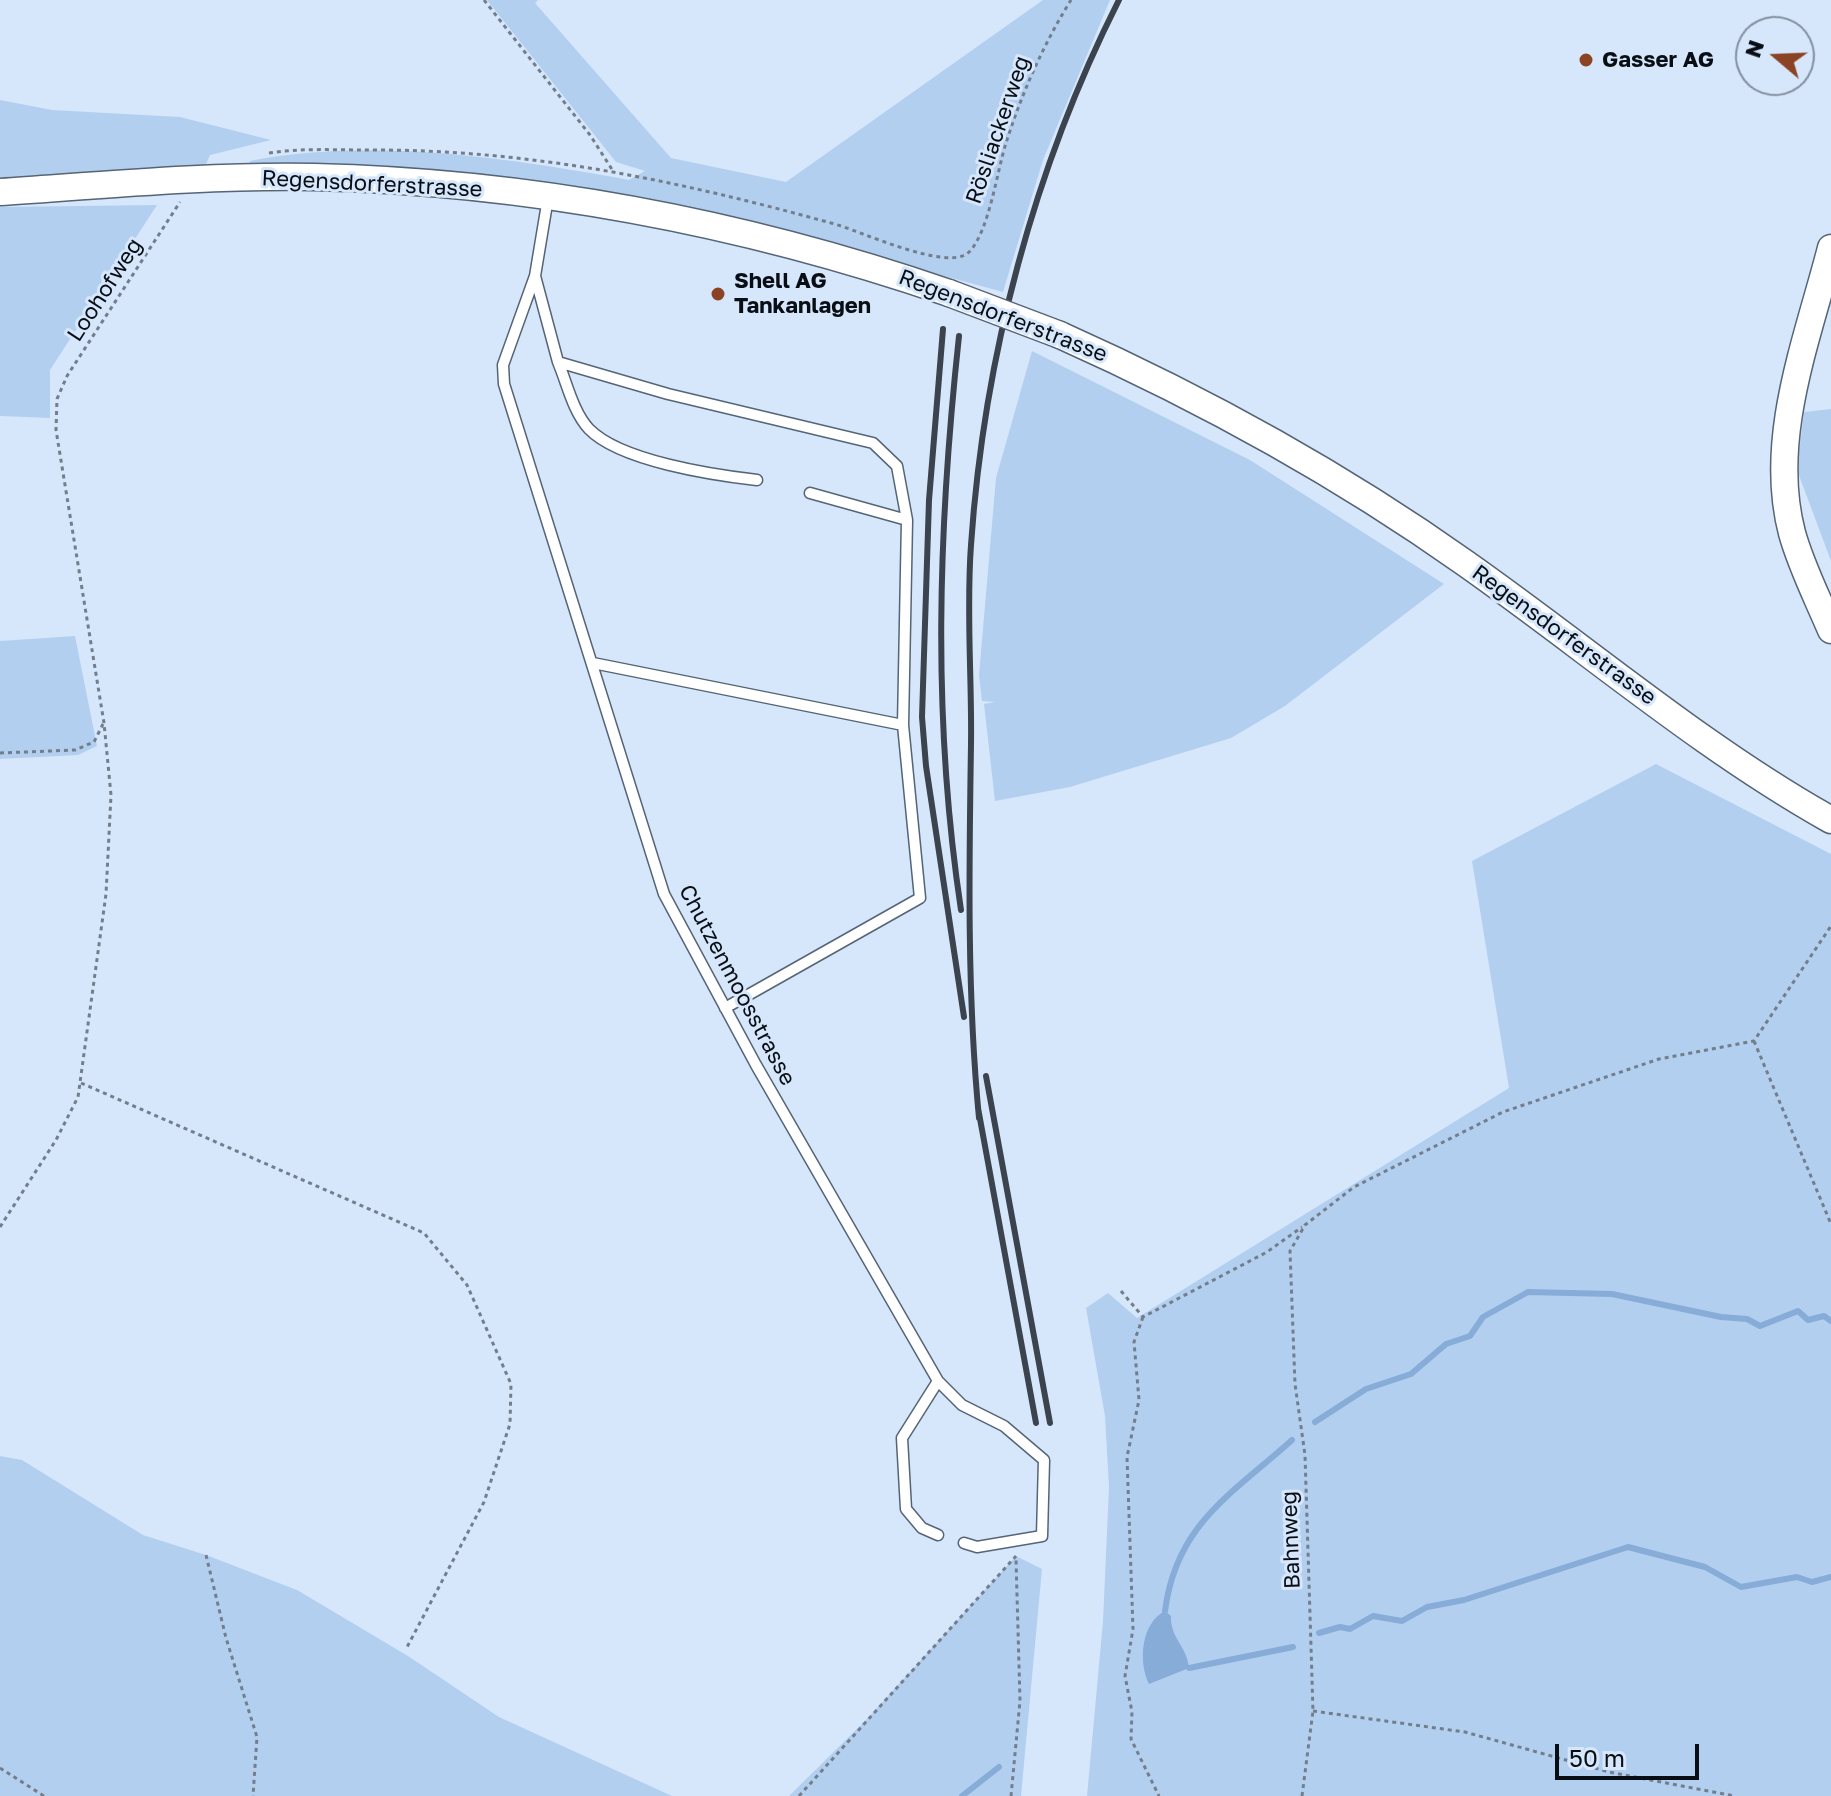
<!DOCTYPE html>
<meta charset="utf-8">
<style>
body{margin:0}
#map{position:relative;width:1831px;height:1796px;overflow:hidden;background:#d6e7fc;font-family:"Golos Text",sans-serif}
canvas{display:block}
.north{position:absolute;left:1735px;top:16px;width:80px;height:80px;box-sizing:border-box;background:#d6e7fc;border:2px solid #8490a0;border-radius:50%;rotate:289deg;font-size:22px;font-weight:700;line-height:32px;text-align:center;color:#090e15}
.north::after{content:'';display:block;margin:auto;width:28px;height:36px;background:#8b4324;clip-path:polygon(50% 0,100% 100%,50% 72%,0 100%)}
.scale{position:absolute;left:1555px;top:1744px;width:144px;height:36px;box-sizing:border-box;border:4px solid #090e15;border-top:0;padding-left:10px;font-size:24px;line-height:28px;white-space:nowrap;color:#090e15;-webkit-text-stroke:6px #d6e7fc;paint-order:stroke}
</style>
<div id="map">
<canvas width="1831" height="1796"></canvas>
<div class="north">N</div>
<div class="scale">50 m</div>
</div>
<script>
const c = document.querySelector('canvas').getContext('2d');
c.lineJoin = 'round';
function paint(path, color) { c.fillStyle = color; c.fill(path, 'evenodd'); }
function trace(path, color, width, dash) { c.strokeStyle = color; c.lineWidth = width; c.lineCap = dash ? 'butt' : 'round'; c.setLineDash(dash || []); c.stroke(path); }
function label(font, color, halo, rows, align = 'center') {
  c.font = font + ' "Golos Text",sans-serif'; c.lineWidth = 6; c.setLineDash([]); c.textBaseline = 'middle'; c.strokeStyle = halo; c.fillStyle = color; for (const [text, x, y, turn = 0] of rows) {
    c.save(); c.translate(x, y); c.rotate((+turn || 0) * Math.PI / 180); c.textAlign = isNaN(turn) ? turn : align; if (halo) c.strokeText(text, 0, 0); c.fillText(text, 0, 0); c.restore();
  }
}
const green = new Path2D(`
 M 487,0 L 538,0 L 535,3 L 671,158 L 786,182 L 1043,0 L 1110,0 L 1043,160 L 1003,292 L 742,221 L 249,168 L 250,161 C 373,137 507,158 629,180 L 645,171 L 616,162 Z
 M 0,100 L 52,110 L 180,117 L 271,140 L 210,155 L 203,171 L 0,180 Z
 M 157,205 L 50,370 L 50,418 L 0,416 L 0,207 Z
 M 1032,351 L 1250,460 L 1444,584 L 1285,706 L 1231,738 L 1070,787 L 995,801 L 984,704 L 995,702 L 982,701 L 979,675 L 996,478 Z
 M 1831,409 L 1831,561 L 1797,470 L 1804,412 Z
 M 75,636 L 97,746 L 78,755 L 0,759 L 0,641 Z
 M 1656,764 L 1831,854 L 1831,1796 L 1087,1796 L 1103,1621 L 1109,1487 L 1105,1416 L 1086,1308 L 1108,1293 L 1137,1318 L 1509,1088 L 1472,861 Z
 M 0,1456 L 22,1460 L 143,1535 L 206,1555 L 297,1590 L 408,1656 L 499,1717 L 672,1796 L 0,1796 Z
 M 1016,1556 L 1042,1569 L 1021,1796 L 789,1796 L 866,1720 Z`);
const water = new Path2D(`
 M 1165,1611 L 1171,1616 C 1170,1638 1187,1646 1189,1668 L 1149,1684 C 1138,1662 1141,1623 1165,1611 Z`);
const stream = new Path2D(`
 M 1315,1422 L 1366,1389 L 1411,1374 L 1446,1344 L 1470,1336 L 1483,1317 L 1528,1292 L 1612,1294 L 1721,1317 L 1747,1319 L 1760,1326 L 1798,1311 L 1808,1320 L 1824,1316 L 1831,1321
 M 1165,1611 C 1176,1524 1232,1494 1292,1440
 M 1319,1633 L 1340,1627 L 1350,1629 L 1373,1616 L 1402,1621 L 1427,1607 L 1464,1600 L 1628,1547 L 1705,1567 L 1741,1587 L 1797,1577 L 1812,1582 L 1831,1577
 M 1189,1668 L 1293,1647
 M 962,1796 L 999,1767`);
const path = new Path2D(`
 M 484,0 L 590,135 L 613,171
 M 269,153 C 300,148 334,150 366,150 C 529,149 675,180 831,223 C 859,230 948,273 969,252 C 989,232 997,171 1006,143 C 1022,93 1043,45 1071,0
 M 0,753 L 75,750 L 94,742 L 103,724
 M 1754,1041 L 1831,1224
 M 81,1083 L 424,1233 L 467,1285 L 511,1384 L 510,1424 L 484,1502 L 406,1649
 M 0,1227 L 56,1140 L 78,1097 L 106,894 L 111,795 L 104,723 L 56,430 L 57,399 L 67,376 L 180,202
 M 1121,1291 L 1143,1317 L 1267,1252 L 1302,1227
 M 1143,1317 L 1134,1342 L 1139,1400 L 1127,1457 L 1133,1629 L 1125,1676 L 1132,1712 L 1131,1739 L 1159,1796
 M 206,1555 L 226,1638 L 257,1737 L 253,1796
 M 1313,1711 L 1465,1732 L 1609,1772 L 1734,1796
 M 0,1768 L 44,1796
 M 799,1796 L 1016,1556
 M 1011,1796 L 1020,1701 L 1016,1559
 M 1302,1796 L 1313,1711 L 1305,1455 L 1295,1384 L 1290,1251 L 1305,1225 L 1354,1187 L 1503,1112 L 1659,1059 L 1754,1041 L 1831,926`);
const service = new Path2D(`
 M 548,198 L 535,276 L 503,365 L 504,384 L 664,894 L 756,1065 L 938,1381 L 962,1405 L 1004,1426 L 1044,1460 L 1042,1536 L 977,1547 L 964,1543
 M 535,276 L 558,362
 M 757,480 C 713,475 620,461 589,429 C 573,412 567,383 558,362 L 668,394 L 873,443 L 897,466 L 907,520 L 810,493
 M 593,663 L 903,725
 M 725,1008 L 920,898 L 903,725 L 907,520
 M 938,1381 L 902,1438 L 906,1509 L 922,1528 L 938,1535`);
const tertiary = new Path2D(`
 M 0,192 C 104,185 210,175 314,177 C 530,182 745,223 949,293
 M 1831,248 C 1808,338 1767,439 1792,533 C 1801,566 1818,599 1831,630
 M 1060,335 C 1203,399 1338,473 1465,563 C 1586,648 1701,747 1831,820`);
const rail = new Path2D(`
 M 943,329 L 929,500 L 922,717 L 926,766 L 964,1017
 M 959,336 C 938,530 932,718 961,910
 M 986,1076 L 1050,1423
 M 978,1108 L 1036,1423
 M 979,1118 C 967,994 969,868 971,744 C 972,677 966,611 971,545 C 984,356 1034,168 1119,0`);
const tertiaryBridge = new Path2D(`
 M 949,293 L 1060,335`);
const markers = [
 [1586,60,8,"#8b4324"],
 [718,294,8,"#8b4324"]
];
const poiNames = [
 ["Gasser AG",1602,60],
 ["Shell AG",734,281],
 ["Tankanlagen",734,306]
];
const streetNames = [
 ["Rösliackerweg",998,130,-71],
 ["Regensdorferstrasse",372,184,3],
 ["Loohofweg",105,290,-57],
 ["Regensdorferstrasse",1003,316,21],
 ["Regensdorferstrasse",1564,635,36],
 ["Chutzenmoosstrasse",737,985,62],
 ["Bahnweg",1291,1540,-92]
];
paint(green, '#b3cff0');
paint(water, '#86acd7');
trace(stream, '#86acd7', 6);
trace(service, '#556476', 13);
trace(tertiary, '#556476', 29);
trace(path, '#737e8c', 3, [4, 4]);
trace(service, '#fff', 10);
trace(tertiary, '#fff', 26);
trace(rail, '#3b434e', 6);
trace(tertiaryBridge, '#556476', 29, []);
trace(tertiaryBridge, '#fff', 26);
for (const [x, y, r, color] of markers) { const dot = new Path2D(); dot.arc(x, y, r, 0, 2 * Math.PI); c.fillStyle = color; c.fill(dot); trace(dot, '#d6e7fc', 3); }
label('bold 22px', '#090e15', '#d6e7fc', poiNames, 'left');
label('22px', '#090e15', '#d6e7fc', streetNames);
</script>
